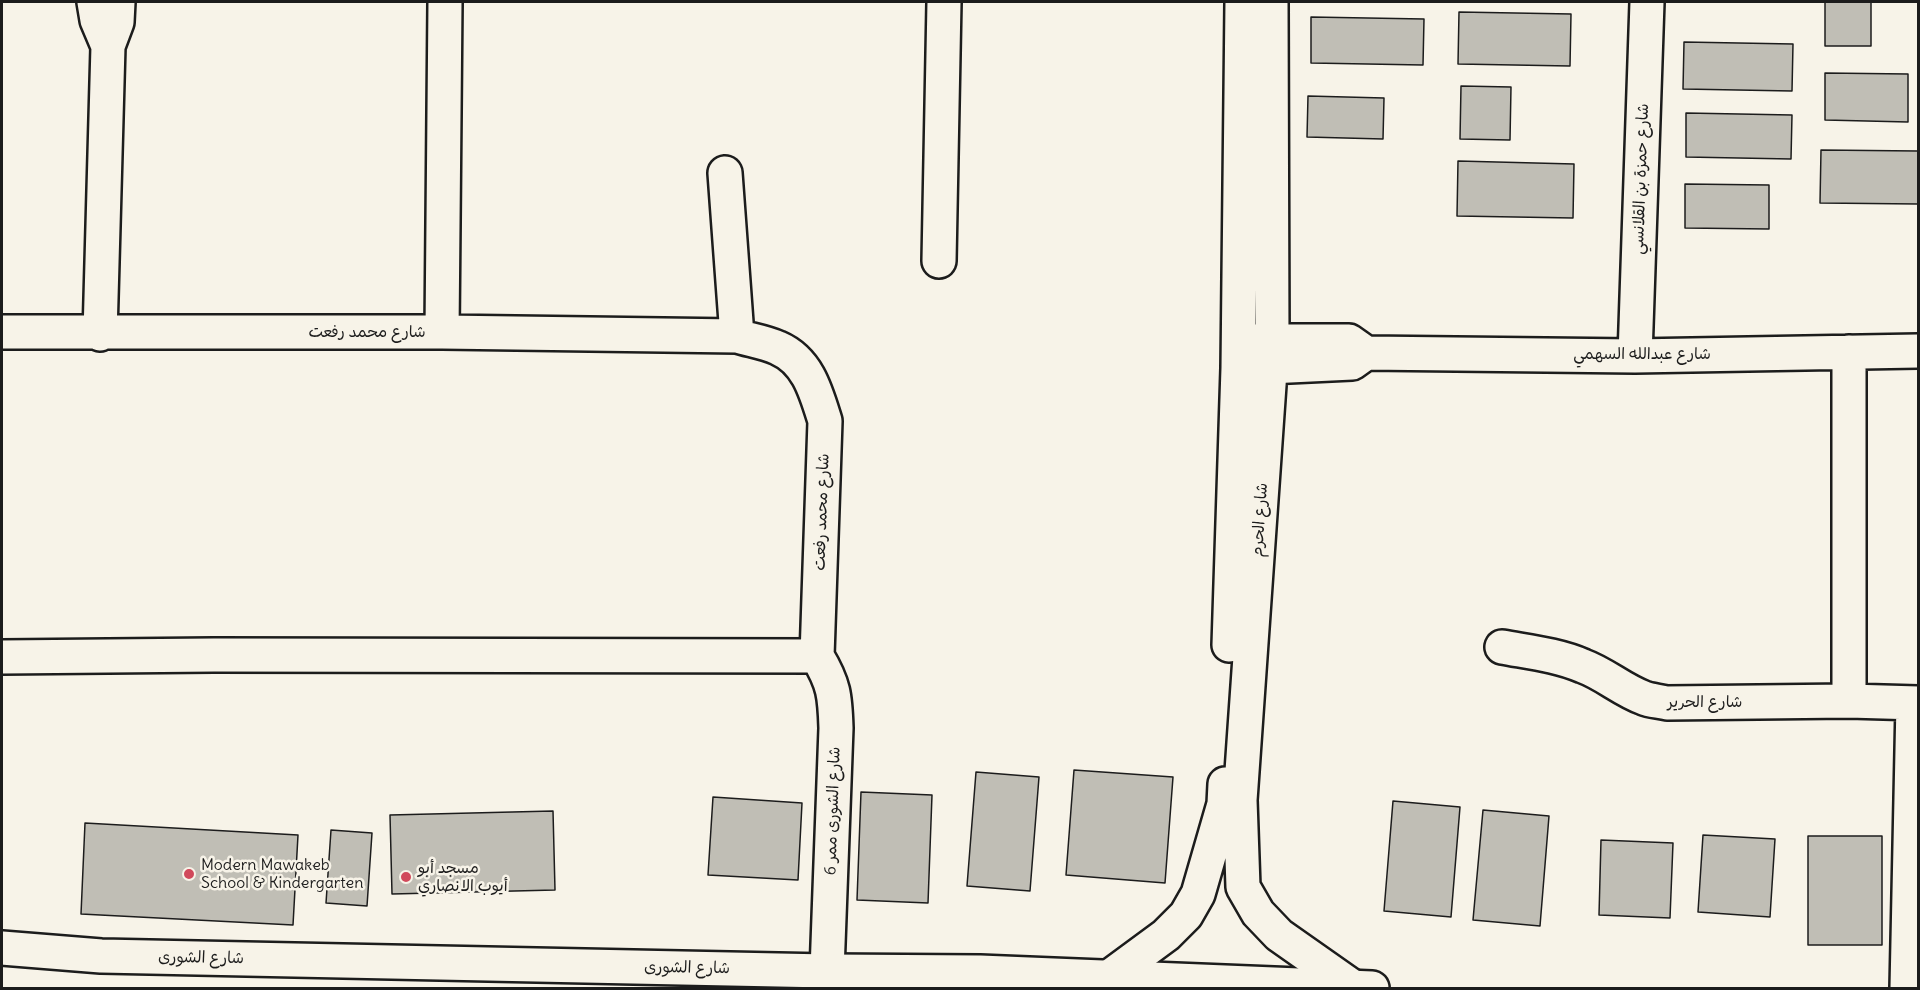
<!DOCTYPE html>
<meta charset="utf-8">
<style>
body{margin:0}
#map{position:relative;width:1920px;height:990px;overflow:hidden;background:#f7f3e8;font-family:Delius,sans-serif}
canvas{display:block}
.frame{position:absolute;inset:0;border:3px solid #1c1c1c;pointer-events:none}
</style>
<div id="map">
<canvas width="1920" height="990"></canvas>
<div class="frame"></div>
</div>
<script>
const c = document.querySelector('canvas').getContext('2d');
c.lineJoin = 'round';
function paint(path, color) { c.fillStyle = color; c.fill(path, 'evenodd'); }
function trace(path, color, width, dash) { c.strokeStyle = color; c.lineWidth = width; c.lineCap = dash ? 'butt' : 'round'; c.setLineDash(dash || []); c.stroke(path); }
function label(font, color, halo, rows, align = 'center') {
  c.font = font + ' Delius,"Playpen Sans Arabic",sans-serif'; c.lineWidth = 5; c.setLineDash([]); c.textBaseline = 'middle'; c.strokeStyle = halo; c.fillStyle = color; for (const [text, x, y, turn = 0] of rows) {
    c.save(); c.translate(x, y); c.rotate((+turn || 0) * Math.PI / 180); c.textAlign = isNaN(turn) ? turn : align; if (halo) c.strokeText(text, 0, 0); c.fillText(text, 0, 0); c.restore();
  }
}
const building = new Path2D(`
 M 1825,2 L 1871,2 L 1871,46 L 1825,46 Z
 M 1459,12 L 1571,14 L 1570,66 L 1458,64 Z
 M 1311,17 L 1424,19 L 1423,65 L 1311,63 Z
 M 1684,42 L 1793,44 L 1792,91 L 1683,89 Z
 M 1825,73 L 1908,74 L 1908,122 L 1825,120 Z
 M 1461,86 L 1511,87 L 1510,140 L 1460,139 Z
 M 1308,96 L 1384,98 L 1383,139 L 1307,137 Z
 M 1686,113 L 1792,115 L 1791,159 L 1686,157 Z
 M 1821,150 L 1918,151 L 1918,204 L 1820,203 Z
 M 1458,161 L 1574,164 L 1573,218 L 1457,216 Z
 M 1685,184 L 1769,185 L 1769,229 L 1685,228 Z
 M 1074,770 L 1173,777 L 1165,883 L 1066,875 Z
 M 976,772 L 1039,777 L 1030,891 L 967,886 Z
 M 861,792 L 932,795 L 928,903 L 857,900 Z
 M 713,797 L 802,803 L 798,880 L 708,875 Z
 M 1393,801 L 1460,807 L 1451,917 L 1384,911 Z
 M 1483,810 L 1549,816 L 1540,926 L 1473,920 Z
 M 553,811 L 555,890 L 392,894 L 390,815 Z
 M 85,823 L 298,835 L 293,925 L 81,914 Z
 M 331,830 L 372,833 L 367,906 L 326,903 Z
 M 1703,835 L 1775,839 L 1770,917 L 1698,912 Z
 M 1808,836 L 1882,836 L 1882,945 L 1808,945 Z
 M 1601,840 L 1673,843 L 1670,918 L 1599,915 Z`);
const minor = new Path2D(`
 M 94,2 L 97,20 L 108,46
 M 1271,2 L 1272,342 L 1240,800 L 1243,887 L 1258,913 L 1279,935 L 1353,987
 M 725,173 L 737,336
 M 939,261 L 944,2
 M 2,332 L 442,332 L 737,336 C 750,340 765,342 778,348 C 808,361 816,392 825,421 L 817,656
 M 442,332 L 445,2
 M 100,334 L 108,46 L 117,22 L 118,2
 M 1249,341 L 1349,341 L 1366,353 L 1635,356 L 1918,351
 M 1849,352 L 1849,701
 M 1635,356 L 1647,2
 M 1248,368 L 1352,363 L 1366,353
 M 1229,645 L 1238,368 L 1242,2
 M 1502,647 C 1529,652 1558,655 1583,666 C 1605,674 1622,690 1644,698 C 1651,701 1660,701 1667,703 L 1849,701 L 1918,703
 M 817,656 C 834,684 835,696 836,728 L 827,971
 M 2,657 L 214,655 L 817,656
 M 1109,977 L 1166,935 L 1186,915 L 1198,894 L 1224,804 L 1225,784
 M 1907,988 L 1913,703`);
const major = new Path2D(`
 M 2,948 L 101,956 L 827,971 L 980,972 L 1372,988`);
const markers = [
 [189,874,6,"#d1495b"],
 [406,877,6,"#d1495b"]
];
const streetNames = [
 ["شارع حمزة بن القلانسي",1641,179,-88],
 ["شارع محمد رفعت",367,332],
 ["شارع عبدالله السهمي",1642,354],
 ["شارع محمد رفعت",822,512,-88],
 ["شارع الحرم",1260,520,-86],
 ["شارع الحرير",1705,702],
 ["شارع الشورى ممر 6",833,811,-88],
 ["شارع الشورى",201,958,1],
 ["شارع الشورى",687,968,1]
];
const poiNames = [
 ["Modern Mawakeb",201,865],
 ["School & Kindergarten",201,883],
 ["مسجد أبو",418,868],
 ["أيوب الانصاري",418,886]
];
paint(building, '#c0beb5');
trace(building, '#1c1c1c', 1.5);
trace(minor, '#1c1c1c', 38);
trace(major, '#1c1c1c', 38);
trace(minor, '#f7f3e8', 33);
trace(major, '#f7f3e8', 33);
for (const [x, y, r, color] of markers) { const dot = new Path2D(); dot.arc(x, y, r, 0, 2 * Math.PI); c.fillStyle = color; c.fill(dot); trace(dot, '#f7f3e8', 2); }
label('16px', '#1c1c1c', '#f7f3e8', streetNames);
label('16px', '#1c1c1c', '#f7f3e8', poiNames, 'left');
</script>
